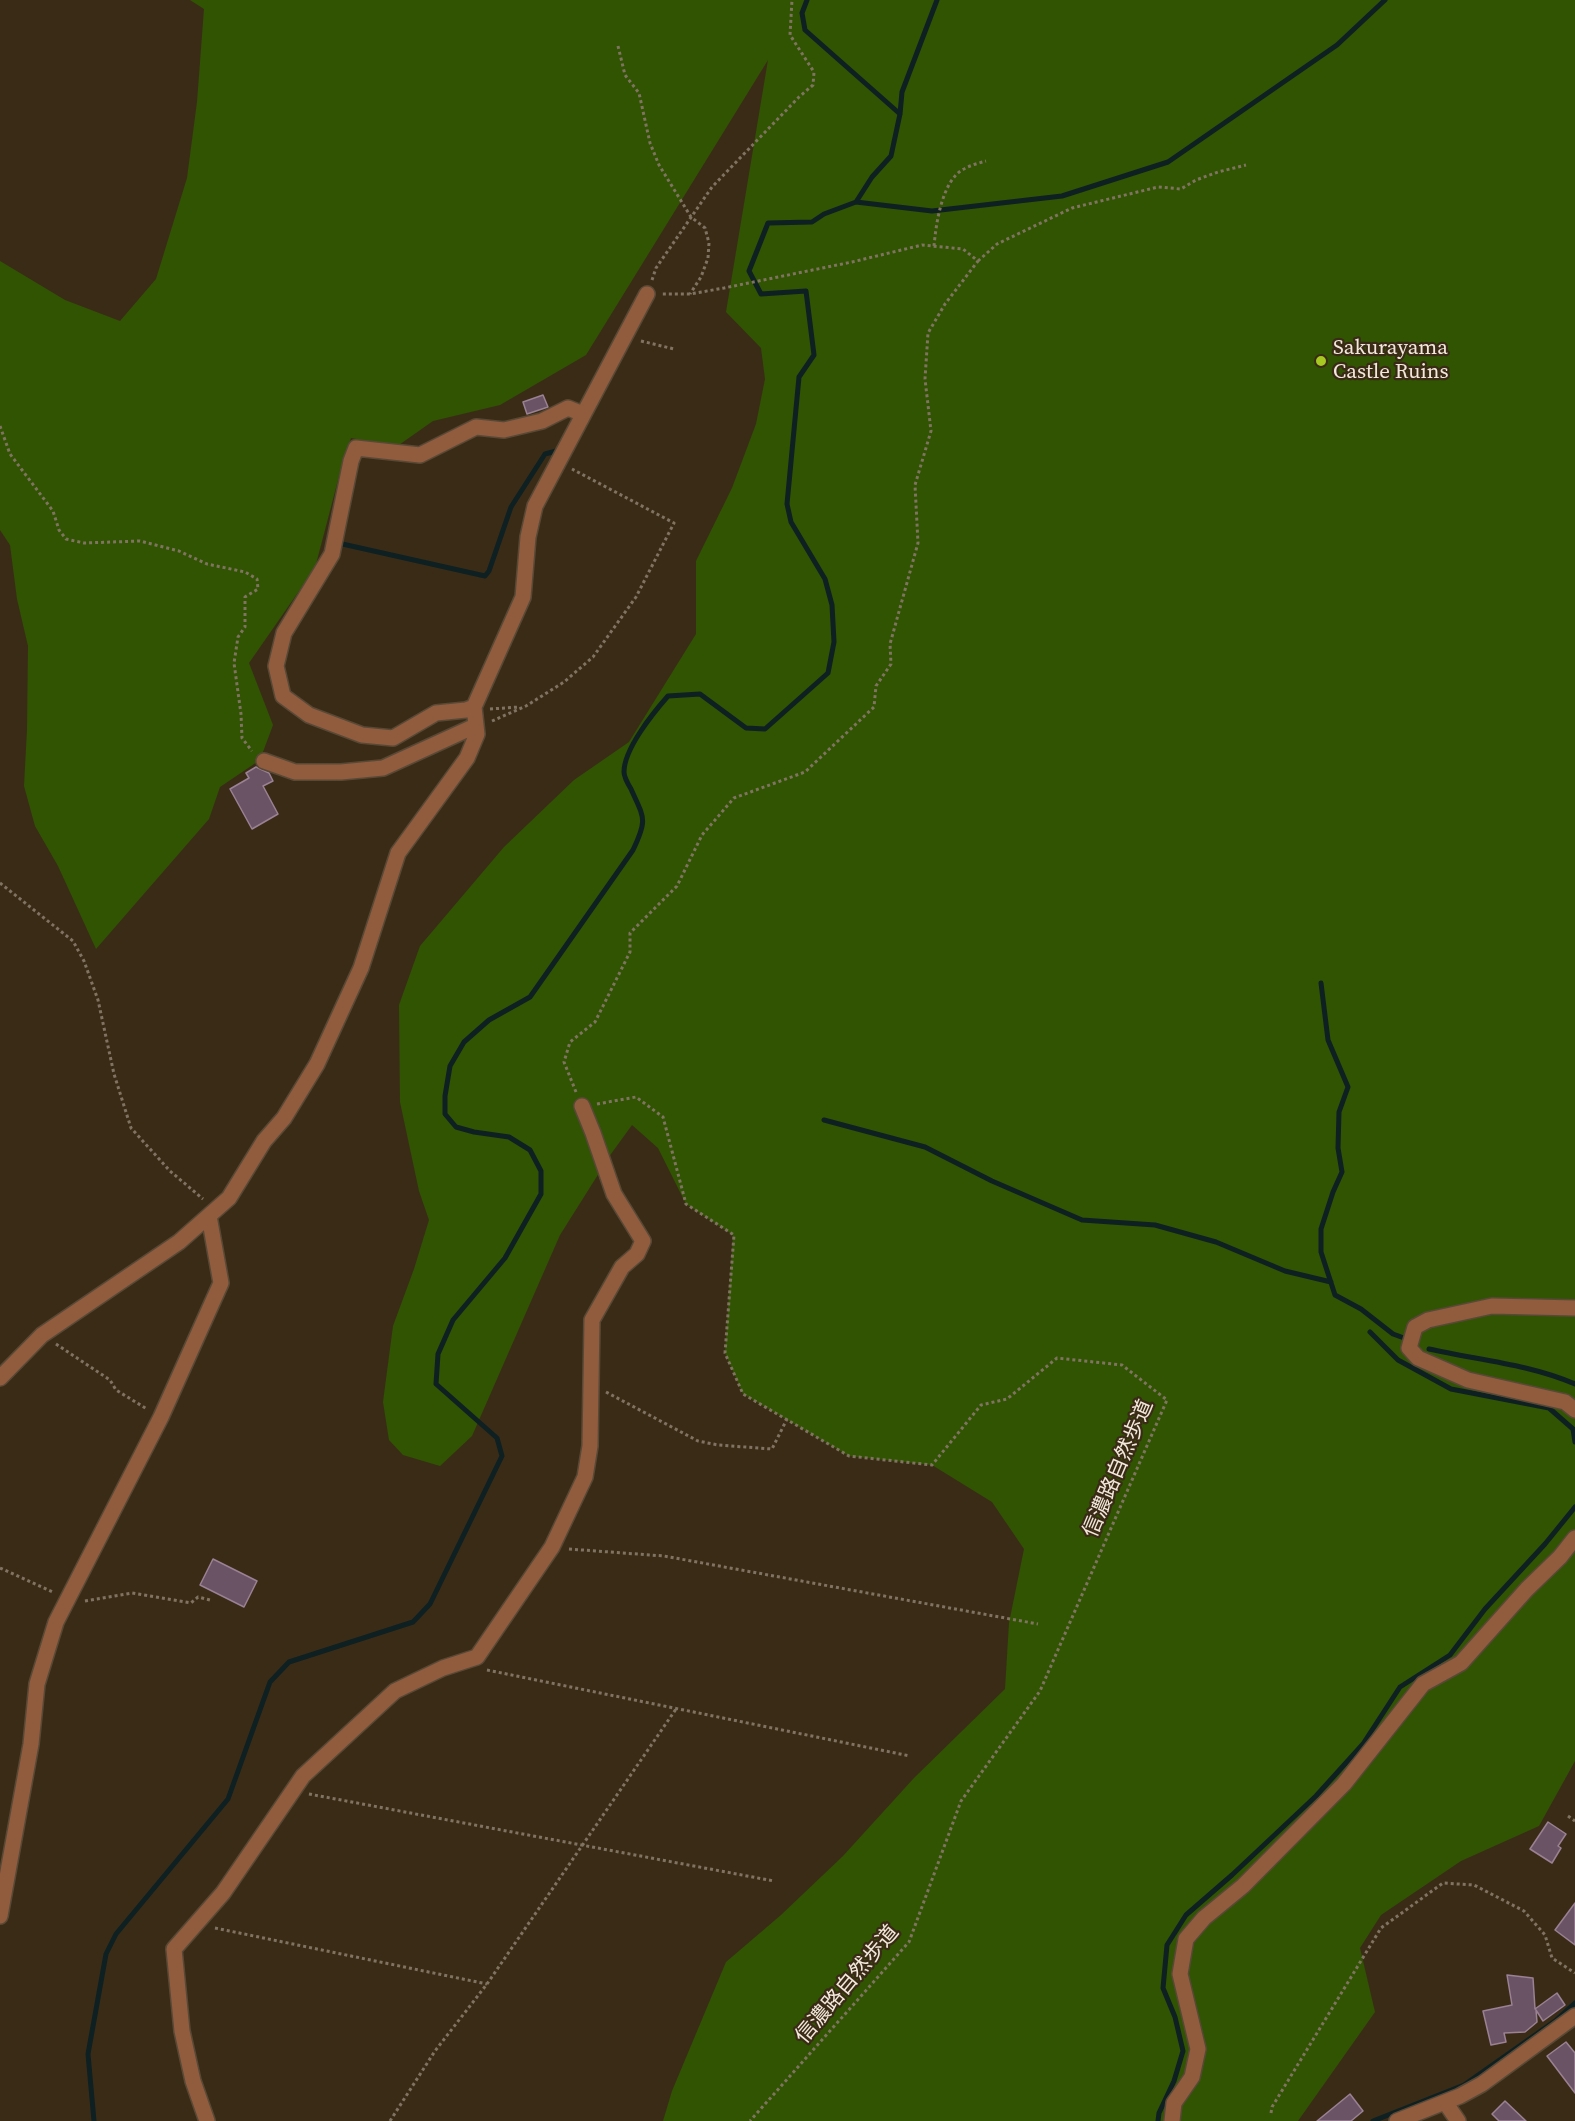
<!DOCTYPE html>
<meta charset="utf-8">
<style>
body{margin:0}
canvas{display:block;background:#3a2b16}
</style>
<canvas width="1575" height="2121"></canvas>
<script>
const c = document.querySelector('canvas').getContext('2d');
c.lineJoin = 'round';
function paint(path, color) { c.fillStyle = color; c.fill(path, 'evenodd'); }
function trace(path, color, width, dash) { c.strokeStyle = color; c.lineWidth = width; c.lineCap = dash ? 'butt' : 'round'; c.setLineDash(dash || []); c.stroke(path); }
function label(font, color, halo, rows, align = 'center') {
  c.font = font + ' "Source Serif 4","Noto Sans JP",serif'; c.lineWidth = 4.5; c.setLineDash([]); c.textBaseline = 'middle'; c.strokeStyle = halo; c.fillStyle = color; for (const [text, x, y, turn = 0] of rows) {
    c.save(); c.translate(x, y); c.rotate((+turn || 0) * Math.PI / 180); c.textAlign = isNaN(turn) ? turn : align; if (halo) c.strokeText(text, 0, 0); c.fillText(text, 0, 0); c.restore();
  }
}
const green = new Path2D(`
 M 190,0 L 1575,0 L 1575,1761 L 1539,1826 L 1461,1861 L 1381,1915 L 1360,1948 L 1375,2012 L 1298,2121 L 663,2121 L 672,2091 L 726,1962 L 781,1915 L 843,1856 L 914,1778 L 1005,1689 L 1009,1623 L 1024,1549 L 992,1502 L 932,1465 L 849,1456 L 743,1394 L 725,1353 L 733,1235 L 686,1204 L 658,1148 L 632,1125 L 611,1154 L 560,1235 L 472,1436 L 440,1466 L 403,1455 L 389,1440 L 383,1402 L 393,1326 L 414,1269 L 429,1220 L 419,1191 L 400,1102 L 399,1005 L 420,946 L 504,847 L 574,780 L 629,742 L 696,634 L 696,561 L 732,488 L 756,424 L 765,379 L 761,348 L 726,312 L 768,60 L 586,355 L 500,405 L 433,421 L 396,447 L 351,438 L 343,461 L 315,568 L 249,663 L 273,725 L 260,760 L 220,787 L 209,819 L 96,949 L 58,866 L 35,826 L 24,786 L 27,730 L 28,646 L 17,599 L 10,545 L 0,530 L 0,261 L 65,300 L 120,321 L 156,279 L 187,178 L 197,102 L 204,9 Z`);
const stream = new Path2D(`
 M 807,0 L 802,13 L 805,30 L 900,114
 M 856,202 L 932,211 L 1062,196 L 1168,162 L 1337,45 L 1385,0
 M 338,543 L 485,576 L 489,571 L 511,507 L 545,454 L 556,451
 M 1321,983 L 1328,1040 L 1348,1087 L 1339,1112 L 1338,1148 L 1342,1172 L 1333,1192 L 1321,1229 L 1321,1252 L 1335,1295 L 1361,1309 L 1393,1334 L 1404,1338
 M 824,1120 L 925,1147 L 992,1181 L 1082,1220 L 1155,1225 L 1216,1242 L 1285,1271 L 1331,1282
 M 1370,1332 L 1398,1360 L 1451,1389 L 1549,1408 L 1573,1429 L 1575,1442
 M 1429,1349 C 1478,1360 1529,1364 1575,1384
 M 94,2121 L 88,2054 L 106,1954 L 116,1934 L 228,1799 L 270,1682 L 289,1662 L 413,1622 L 430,1604 L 502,1456 L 497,1438 L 436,1384 L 438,1354 L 453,1320 L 505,1258 L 541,1194 L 541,1171 L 530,1150 L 509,1137 L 474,1132 L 456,1127 L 445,1114 L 445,1096 L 450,1066 L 464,1042 L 489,1020 L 530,997 L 633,850 C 648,819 644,818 631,789 C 628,784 624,777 624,772 C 624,749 653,713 668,696 L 700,694 L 746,728 L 765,729 L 828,673 L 834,642 L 832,605 L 825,579 L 791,522 L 787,504 L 799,377 L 814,355 L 806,291 L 761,294 L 749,271 L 768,223 L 812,222 L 824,214 L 856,202 L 872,177 L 891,156 L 900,114 L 902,92 L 937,0
 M 1158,2121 L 1159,2113 L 1174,2081 L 1183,2051 L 1175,2017 L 1163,1988 L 1167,1945 L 1186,1915 L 1232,1875 L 1316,1796 L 1363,1744 L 1400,1687 L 1450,1655 L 1485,1609 L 1545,1544 L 1575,1507
 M 1373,2121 L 1464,2085 L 1555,2021 L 1575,2003`);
const building = new Path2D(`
 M 543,395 L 548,407 L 527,414 L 523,402 Z
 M 256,767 L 269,773 L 273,781 L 263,786 L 278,814 L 252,829 L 230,789 L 249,778 L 246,773 Z
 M 213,1559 L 257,1581 L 244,1607 L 200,1585 Z
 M 1548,1822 L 1566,1834 L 1558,1846 L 1561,1848 L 1552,1863 L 1530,1849 Z
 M 1575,1903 L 1575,1945 L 1555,1930 Z
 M 1507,1975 L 1533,1978 L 1535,2009 L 1557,1993 L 1565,2005 L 1543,2021 L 1536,2010 L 1537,2022 L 1525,2032 L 1504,2033 L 1506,2042 L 1491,2045 L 1483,2011 L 1512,2005 Z
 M 1566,2042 L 1575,2053 L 1575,2093 L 1547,2056 Z
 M 1350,2094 L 1363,2111 L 1351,2121 L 1317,2121 Z
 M 1505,2101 L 1526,2121 L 1499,2121 L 1492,2114 Z`);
const path = new Path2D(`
 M 618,46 L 625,75 L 639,93 L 650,143 L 659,165 L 691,217 L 705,228 L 709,243 L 708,258 L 701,277 L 690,294
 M 934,246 C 936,224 942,180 964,169 C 971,165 979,163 986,161
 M 978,261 L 997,244 L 1072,208 L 1158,187 L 1181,189 L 1196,180 L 1218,172 L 1246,165
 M 652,280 L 656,268 L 712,187 L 799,97 L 813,85 L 814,72 L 790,35 L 792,0
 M 641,341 L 674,349
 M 0,426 L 10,454 L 53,511 L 59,530 L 66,539 L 84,543 L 140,541 L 179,551 L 207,564 L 245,572 L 257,579 L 258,589 L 245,597 L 245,627 L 238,637 L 234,663 L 241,714 L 242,738 L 252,751
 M 490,709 L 519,707
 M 492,721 L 526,706 L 564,682 L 593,657 L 636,597 L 674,523 L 572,469
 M 0,883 L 73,941 L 84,961 L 98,1000 L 114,1074 L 131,1128 L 170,1171 L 203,1199
 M 576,1092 L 564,1062 L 570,1042 L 595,1022 L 630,952 L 630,933 L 677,886 L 702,835 L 734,798 L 805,772 L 874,707 L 876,686 L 891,664 L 890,644 L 918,543 L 915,485 L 931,431 L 925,379 L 928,333 L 945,304 L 978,261 L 963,249 L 922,245 L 852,262 L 724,288 L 690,294 L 662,294
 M 597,1104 L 636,1097 L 663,1117 L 686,1204 L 734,1235 L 725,1353 L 743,1394 L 849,1456 L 932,1465 L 981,1405 L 1007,1399 L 1057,1358 L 1122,1365 L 1167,1400 L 1040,1691 L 961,1801 L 909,1942 L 750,2121
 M 56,1344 L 110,1380 L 116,1390 L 147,1409
 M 606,1392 L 698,1441 L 718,1445 L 772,1449 L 787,1419
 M 569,1549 L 664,1556 L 1038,1624
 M 0,1568 L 53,1592
 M 85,1601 L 132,1593 L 191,1603 L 198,1597 L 210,1600
 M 487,1670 L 910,1756
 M 309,1794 L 774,1881
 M 1568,1816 L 1575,1821
 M 215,1928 L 487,1984
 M 1271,2113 L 1272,2107 L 1381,1928 L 1443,1883 L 1474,1885 L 1524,1911 L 1545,1935 L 1552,1958 L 1575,1973
 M 390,2121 L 435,2051 L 487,1984 L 676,1709`);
const minor = new Path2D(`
 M 474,707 L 466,710 L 436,713 L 393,738 L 362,735 L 309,715 L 283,696 L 276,666 L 284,633 L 332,554 L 351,461 L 356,448 L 420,455 L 476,427 L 504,430 L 542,421 L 568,408 L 583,414
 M 264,761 L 295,772 L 341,772 L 383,768 L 475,726
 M 1575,1308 L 1492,1306 L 1428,1320 L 1415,1327 L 1409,1348 L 1418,1358 L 1468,1380 L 1565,1402 L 1575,1410
 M 0,1378 L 42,1335 L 179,1242 L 229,1198 L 264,1141 L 284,1118 L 317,1064 L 361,968 L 398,853 L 467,758 L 477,734 L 474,707 L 523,597 L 528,537 L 535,506 L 647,294
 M 0,1916 L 31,1744 L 37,1684 L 56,1622 L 161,1417 L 221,1283 L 209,1216
 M 1445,2102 L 1458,2121
 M 207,2121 L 193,2081 L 182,2031 L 174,1949 L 223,1893 L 303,1776 L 395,1691 L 443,1668 L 477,1657 L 552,1547 L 585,1477 L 590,1446 L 592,1320 L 622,1267 L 637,1254 L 643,1241 L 614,1194 L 593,1133 L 582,1106
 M 1172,2121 L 1174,2103 L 1192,2077 L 1198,2049 L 1180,1974 L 1186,1939 L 1204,1918 L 1243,1886 L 1344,1784 L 1423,1684 L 1461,1663 L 1527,1589 L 1560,1557 L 1575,1538
 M 1397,2121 L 1460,2096 L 1482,2084 L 1575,2016`);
const markers = [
 [1321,361,6,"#a6c820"]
];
const poiNames = [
 ["Sakurayama",1333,349],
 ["Castle Ruins",1333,373]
];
const streetNames = [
 ["信濃路自然歩道",1119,1469,-67],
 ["信濃路自然歩道",848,1985,-50]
];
paint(green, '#305402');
trace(stream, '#0e2021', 5);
paint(building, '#6a5364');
trace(building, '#9a8193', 1.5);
trace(minor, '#584936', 18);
trace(path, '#807361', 3, [3, 3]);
trace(minor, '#915b3e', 15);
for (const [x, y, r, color] of markers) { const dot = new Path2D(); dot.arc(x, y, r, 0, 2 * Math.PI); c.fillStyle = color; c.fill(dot); trace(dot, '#3a2b16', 2); }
label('21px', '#f3e8dc', '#3a2b16', poiNames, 'left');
label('21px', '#f3e8dc', '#3a2b16', streetNames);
</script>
